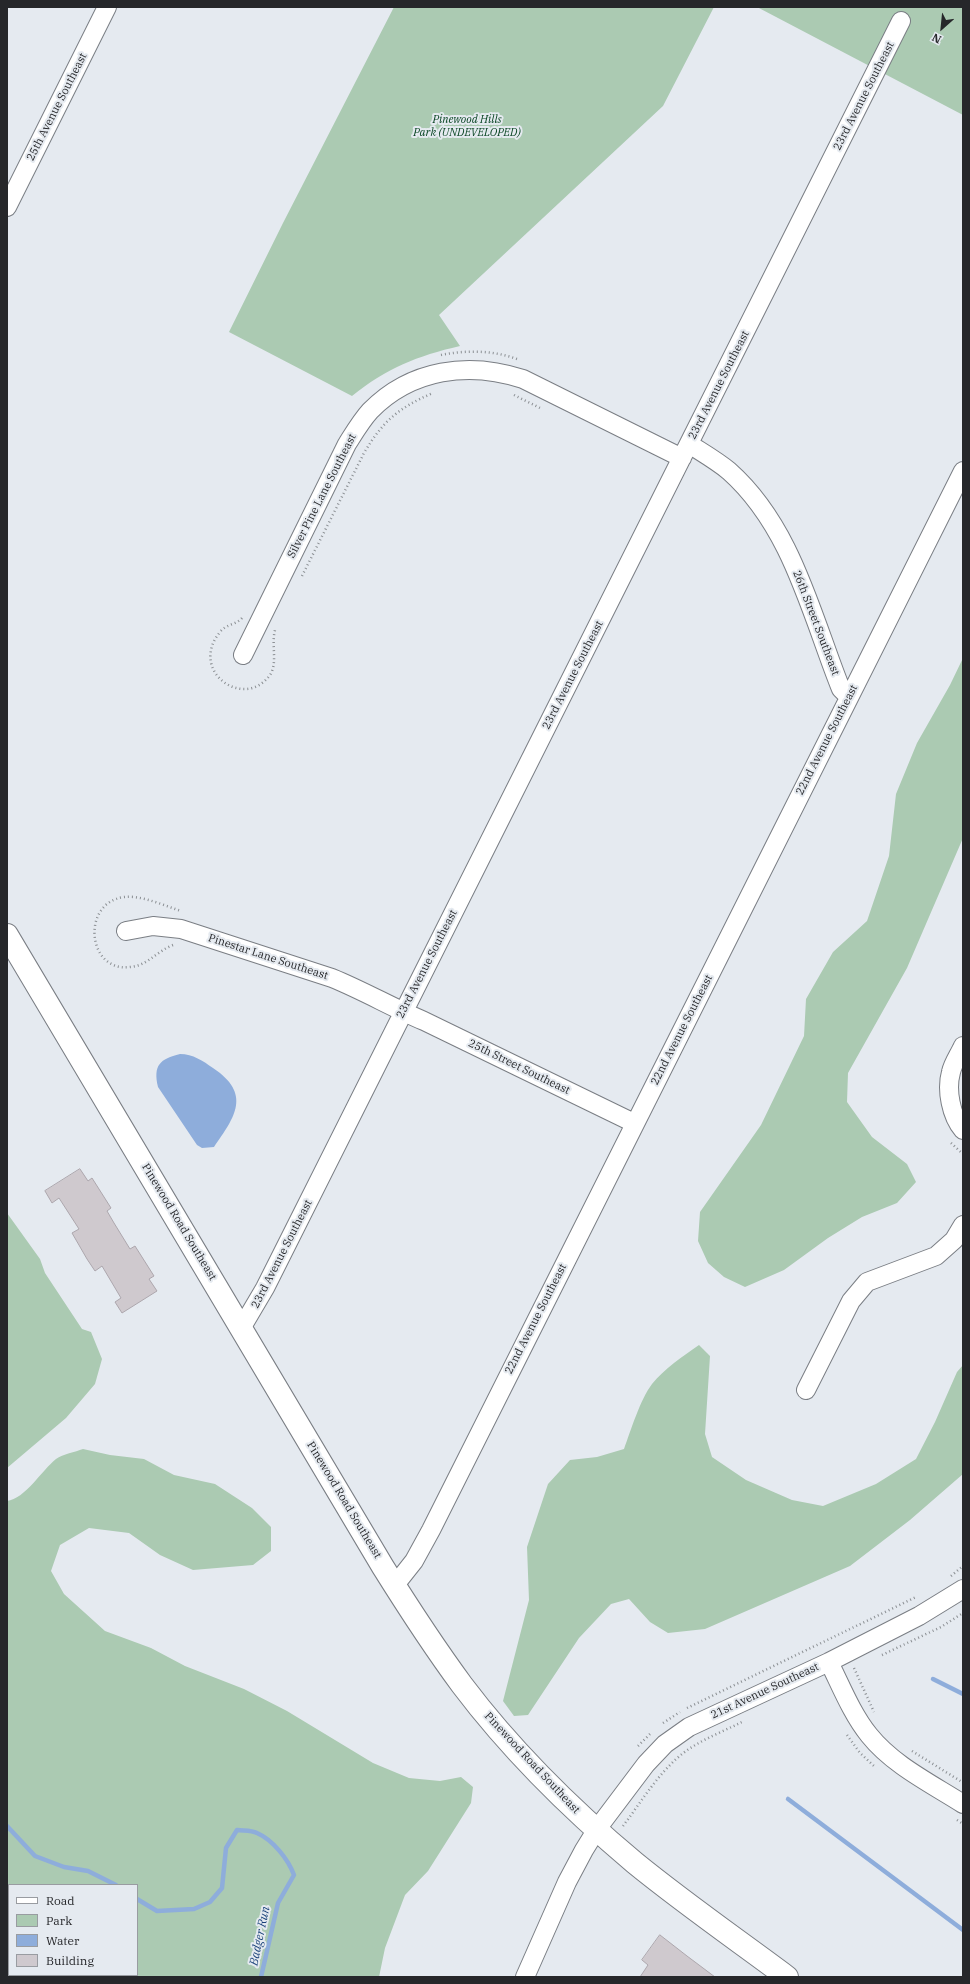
<!DOCTYPE html>
<style>
body{margin:0}
#map{position:relative;width:970px;height:1984px;overflow:hidden;background:#e5eaf0;font-family:"IBM Plex Serif",serif}
canvas{display:block}
.frame{position:absolute;inset:0;border:8px solid #26272a;pointer-events:none}
.legend{position:absolute;left:8px;top:1884px;width:130px;height:92px;box-sizing:border-box;background:#e5eaf0;border:1px solid #999ca1;margin:0;padding:5px 7px;list-style:none;font-size:12px;color:#26272a}
.legend li{display:flex;align-items:center;gap:8px;height:20px}
.legend b{width:20px;border:1px solid #999ca1}
.north{position:absolute;left:922px;top:8px;width:40px;height:40px;-webkit-text-stroke:3px #e5eaf0;paint-order:stroke;rotate:207deg;font-size:11px;font-weight:700;line-height:16px;text-align:center;color:#26272a}
.north::after{content:'';display:block;margin:auto;width:14px;height:18px;background:#26272a;clip-path:polygon(50% 0,100% 100%,50% 72%,0 100%)}
</style>
<div id="map">
<canvas width="970" height="1984"></canvas>
<div class="frame"></div>
<ul class="legend">
<li><b style="height:5px;background:#fff"></b>Road</li>
<li><b style="height:11px;background:#abcab2"></b>Park</li>
<li><b style="height:11px;background:#8eaddb"></b>Water</li>
<li><b style="height:11px;background:#cfc9ce"></b>Building</li>
</ul>
<div class="north">N</div>
</div>
<script>
const c = document.querySelector('canvas').getContext('2d');
c.lineJoin = 'round';
function paint(path, color) { c.fillStyle = color; c.fill(path, 'evenodd'); }
function trace(path, color, width, dash) { c.strokeStyle = color; c.lineWidth = width; c.lineCap = dash ? 'butt' : 'round'; c.setLineDash(dash || []); c.stroke(path); }
function label(font, color, halo, rows, align = 'center') {
  c.font = font + ' "IBM Plex Serif",serif'; c.lineWidth = 4; c.setLineDash([]); c.textBaseline = 'middle'; c.strokeStyle = halo; c.fillStyle = color; for (const [text, x, y, turn = 0] of rows) {
    c.save(); c.translate(x, y); c.rotate((+turn || 0) * Math.PI / 180); c.textAlign = isNaN(turn) ? turn : align; if (halo) c.strokeText(text, 0, 0); c.fillText(text, 0, 0); c.restore();
  }
}
const green = new Path2D(`
 M 394,7 L 714,7 L 663,106 L 439,315 L 460,346 C 417,356 387,368 352,396 L 229,332 L 283,223 Z
 M 757,7 L 963,7 L 963,115 Z
 M 963,658 L 963,838 L 907,968 L 848,1073 L 847,1102 L 872,1137 L 907,1164 L 916,1182 L 897,1203 L 862,1217 L 828,1238 L 784,1270 L 745,1287 L 724,1277 L 708,1263 L 698,1241 L 700,1212 L 761,1125 L 804,1036 L 806,999 L 833,952 L 867,921 L 889,856 L 896,794 L 917,743 L 950,685 Z
 M 7,1213 L 40,1259 L 45,1273 L 82,1329 L 91,1332 L 102,1359 L 95,1384 L 66,1418 L 7,1468 Z
 M 699,1345 L 710,1356 L 705,1434 L 712,1457 L 746,1480 L 792,1500 L 823,1506 L 876,1484 L 916,1459 L 935,1422 L 957,1372 L 963,1365 L 963,1474 L 910,1520 L 850,1566 L 705,1629 L 668,1633 L 650,1622 L 629,1599 L 611,1604 L 579,1638 L 528,1715 L 514,1716 L 503,1701 L 529,1600 L 527,1547 L 548,1484 L 570,1460 L 597,1457 L 624,1449 C 631,1430 640,1400 652,1384 C 664,1369 683,1356 699,1345 Z
 M 83,1449 L 110,1455 L 144,1459 L 174,1475 L 215,1484 L 252,1508 L 271,1527 L 271,1551 L 253,1565 L 193,1570 L 160,1555 L 129,1533 L 89,1528 L 60,1545 L 51,1571 L 64,1594 L 105,1631 L 151,1648 L 185,1666 L 244,1689 L 287,1711 L 373,1763 L 409,1778 L 440,1781 L 461,1777 L 473,1787 L 471,1803 L 428,1871 L 405,1895 L 385,1948 L 379,1977 L 7,1977 L 7,1501 C 25,1499 42,1470 56,1459 C 63,1454 75,1452 83,1449 ZM 9,1885 L 137,1885 L 137,1975 L 9,1975 Z`);
const water = new Path2D(`
 M 180,1054 C 193,1054 203,1061 213,1068 C 252,1094 235,1117 214,1147 L 202,1148 L 197,1145 L 158,1087 C 153,1065 160,1059 180,1054 Z`);
const stream = new Path2D(`
 M 933,1679 L 963,1694
 M 788,1799 L 963,1930
 M 7,1826 L 35,1856 L 64,1867 L 88,1871 L 116,1885
 M 137,1899 L 157,1911 L 194,1909 L 210,1902 L 222,1888 L 226,1848 L 237,1830 C 243,1831 251,1830 257,1833 C 273,1840 288,1859 294,1875 L 278,1903 L 261,1977`);
const building = new Path2D(`
 M 80,1169 L 88,1181 L 92,1178 L 111,1208 L 107,1211 L 114,1223 L 130,1249 L 135,1246 L 154,1276 L 149,1279 L 157,1291 L 122,1313 L 115,1302 L 121,1298 L 102,1266 L 95,1271 L 87,1259 L 72,1233 L 79,1229 L 59,1198 L 52,1203 L 45,1191 Z
 M 660,1935 L 687,1956 L 715,1977 L 640,1977 L 648,1965 L 642,1960 Z`);
const path = new Path2D(`
 M 441,355 C 466,350 492,350 517,359
 M 514,395 L 540,408
 M 302,576 L 364,453 C 383,421 398,408 433,393
 M 242,618 C 236,625 226,624 220,632 C 188,671 244,711 270,675 C 278,663 271,645 275,630
 M 173,945 C 157,951 147,966 130,967 C 84,973 80,892 134,897 C 150,899 166,906 181,911
 M 951,1143 L 963,1154
 M 951,1576 L 963,1566
 M 882,1655 L 941,1627 L 963,1613
 M 854,1668 L 874,1712
 M 687,1708 L 916,1597
 M 663,1723 L 680,1712
 M 847,1735 L 860,1753 L 874,1766
 M 638,1746 L 650,1734
 M 912,1751 L 962,1782
 M 957,1820 L 963,1824
 M 623,1826 C 642,1801 660,1770 686,1751 C 703,1739 724,1731 742,1722
 M 7,1972 L 9,1973
 M 14,1975 L 19,1977`);
const minor = new Path2D(`
 M 7,207 L 107,7
 M 689,444 C 703,453 717,461 729,471 C 792,527 811,614 841,689 L 849,697
 M 243,655 L 347,444 C 354,433 361,421 370,411 C 411,369 469,361 523,379 L 682,458
 M 126,931 L 153,926 L 181,929 L 332,978 C 364,991 393,1008 424,1021 L 634,1123
 M 963,1046 C 959,1055 953,1063 951,1072 C 946,1090 951,1116 963,1130
 M 242,1327 L 265,1288 L 901,21
 M 806,1390 L 851,1301 L 867,1282 L 936,1256 L 954,1240 L 963,1225
 M 395,1585 L 414,1561 L 431,1530 L 963,471
 M 829,1662 C 841,1686 852,1714 869,1735 C 893,1765 930,1783 963,1804
 M 525,1977 L 567,1882 L 584,1850 L 597,1829 L 646,1764 L 665,1744 L 689,1727 L 829,1662 L 919,1616 L 963,1589`);
const tertiary = new Path2D(`
 M 7,935 L 383,1567 C 408,1607 434,1647 462,1685 C 511,1750 573,1811 635,1863 C 684,1903 736,1939 787,1977`);
const streetNames = [
 ["23rd Avenue Southeast",864,96,-63],
 ["25th Avenue Southeast",57,107,-63],
 ["23rd Avenue Southeast",719,385,-63],
 ["Silver Pine Lane Southeast",322,496,-63],
 ["26th Street Southeast",816,623,69],
 ["23rd Avenue Southeast",573,675,-63],
 ["22nd Avenue Southeast",827,740,-63],
 ["Pinestar Lane Southeast",268,957,18],
 ["23rd Avenue Southeast",427,964,-63],
 ["22nd Avenue Southeast",682,1030,-63],
 ["25th Street Southeast",519,1067,26],
 ["Pinewood Road Southeast",179,1222,59],
 ["23rd Avenue Southeast",282,1254,-63],
 ["22nd Avenue Southeast",536,1319,-63],
 ["Pinewood Road Southeast",344,1500,59],
 ["21st Avenue Southeast",765,1691,-25],
 ["Pinewood Road Southeast",532,1763,47]
];
const parkNames = [
 ["Pinewood Hills",467,120],
 ["Park (UNDEVELOPED)",467,133]
];
const waterNames = [
 ["Badger Run",260,1936,-78]
];
paint(green, '#abcab2');
paint(water, '#8eaddb');
trace(stream, '#8eaddb', 4.5);
paint(building, '#cfc9ce');
trace(building, '#aca6ac', 1);
trace(minor, '#7a7e84', 20);
trace(tertiary, '#7a7e84', 24);
trace(path, '#8c9094', 2.5, [1, 3]);
trace(minor, '#fff', 18);
trace(tertiary, '#fff', 22);
label('11px', '#26272a', '#e5eaf0', streetNames);
label('italic 11px', '#064320', '#e5eaf0', parkNames);
label('italic 12px', '#1a427a', '#e5eaf0', waterNames);
</script>
